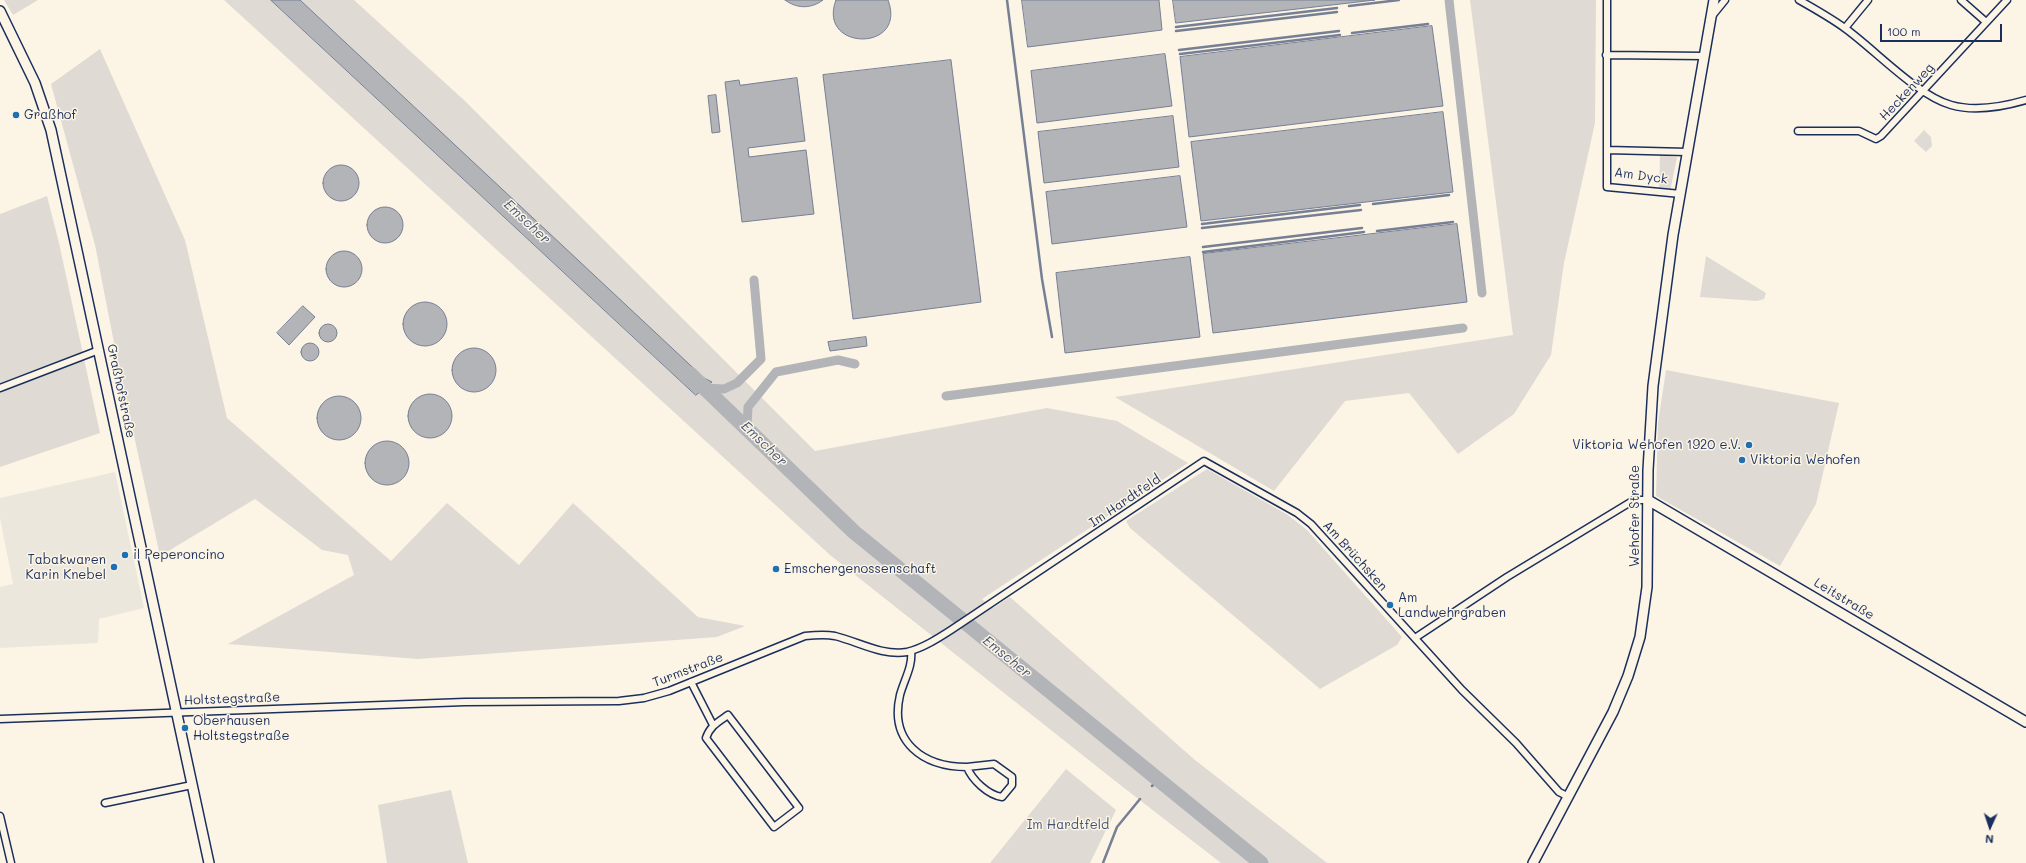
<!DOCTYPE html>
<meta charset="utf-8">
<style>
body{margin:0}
#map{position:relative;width:2026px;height:863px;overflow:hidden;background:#fcf5e5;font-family:Mali,sans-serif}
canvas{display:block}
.north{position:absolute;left:1970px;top:807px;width:40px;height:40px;-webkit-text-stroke:3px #fcf5e5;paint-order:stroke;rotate:183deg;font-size:11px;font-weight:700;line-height:16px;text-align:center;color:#1b2f5e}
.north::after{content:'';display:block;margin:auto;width:14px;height:18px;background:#1b2f5e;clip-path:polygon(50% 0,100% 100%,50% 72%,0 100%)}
.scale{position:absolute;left:1880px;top:24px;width:122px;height:18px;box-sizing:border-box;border:2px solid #1b2f5e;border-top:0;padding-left:5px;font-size:12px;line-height:14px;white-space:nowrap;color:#1b2f5e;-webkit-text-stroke:3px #fcf5e5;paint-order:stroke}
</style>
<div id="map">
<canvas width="2026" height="863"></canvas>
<div class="north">N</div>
<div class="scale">100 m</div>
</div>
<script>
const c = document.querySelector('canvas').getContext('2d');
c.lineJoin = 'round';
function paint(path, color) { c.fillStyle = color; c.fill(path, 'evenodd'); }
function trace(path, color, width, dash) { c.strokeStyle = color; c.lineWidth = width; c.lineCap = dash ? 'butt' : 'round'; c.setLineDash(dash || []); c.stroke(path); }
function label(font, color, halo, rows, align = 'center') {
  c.font = font + ' Mali,sans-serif'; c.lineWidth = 3; c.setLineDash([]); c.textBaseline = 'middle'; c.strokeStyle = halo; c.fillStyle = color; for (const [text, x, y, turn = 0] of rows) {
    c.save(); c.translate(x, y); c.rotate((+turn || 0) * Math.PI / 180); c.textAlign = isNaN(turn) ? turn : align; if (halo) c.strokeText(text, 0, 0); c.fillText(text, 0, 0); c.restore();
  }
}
const built = new Path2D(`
 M 115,472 L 144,608 L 99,619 L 98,643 L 0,648 L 0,587 L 13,584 L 0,518 L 0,498 Z`);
const green = new Path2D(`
 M 4,0 L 38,0 L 13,15 Z
 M 224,0 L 354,0 L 465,101 L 815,451 L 1047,408 L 1117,421 L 1188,463 L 982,599 L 993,608 L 1010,597 L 1195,760 L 1327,863 L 1221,863 L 1119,784 L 830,555 Z
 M 1470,0 L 1596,0 L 1595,123 L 1564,263 L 1551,355 L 1514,414 L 1458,454 L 1409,393 L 1345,401 L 1274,491 L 1115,397 L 1513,335 Z
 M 100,49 L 185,240 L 227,418 L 391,561 L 447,503 L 519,565 L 573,503 L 698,617 L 745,626 L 717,637 L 418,659 L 228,644 L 354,575 L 348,555 L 322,550 L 255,499 L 160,556 L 114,343 L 95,245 L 51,84 Z
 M 1924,130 L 1931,137 L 1932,146 L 1926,152 L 1914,141 Z
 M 1660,155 L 1677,157 L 1670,192 L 1659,191 Z
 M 47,196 L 59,243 L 100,433 L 0,467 L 0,214 Z
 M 1706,256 L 1766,293 L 1764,299 L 1757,301 L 1700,297 Z
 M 1666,370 L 1839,403 L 1816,504 L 1780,566 L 1656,496 L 1658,423 Z
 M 1207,469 L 1288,515 L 1307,530 L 1402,637 L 1397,645 L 1320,689 L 1130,528 L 1126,521 Z
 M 1066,769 L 1116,810 L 1090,863 L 990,863 Z
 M 451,790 L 468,863 L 387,863 L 378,805 Z`);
const water = new Path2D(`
 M 271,0 L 300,0 L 704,378 L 712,382 L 696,395 Z
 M 785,0 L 823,0 C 811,9 797,9 785,0 Z
 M 836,0 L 888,0 C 908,53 816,51 836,0 Z
 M 1022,0 L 1159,0 L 1162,30 L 1028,47 Z
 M 1173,0 L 1375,0 L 1176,23 Z
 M 1432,26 L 1443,106 L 1189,137 L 1180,57 Z
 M 1165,54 L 1172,106 L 1037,123 L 1031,71 Z
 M 951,60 L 981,302 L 853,319 L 823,75 Z
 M 797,78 L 805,141 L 748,148 L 749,157 L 806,150 L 814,214 L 742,222 L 725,82 L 739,80 L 740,85 Z
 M 716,95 L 720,132 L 712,133 L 708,96 Z
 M 1443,112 L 1453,192 L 1201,221 L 1191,142 Z
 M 1173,116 L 1179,167 L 1044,183 L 1038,132 Z
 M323 183a18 18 0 1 1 36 0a18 18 0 1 1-36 0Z
 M 1180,176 L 1187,227 L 1052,244 L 1046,192 Z
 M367 225a18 18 0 1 1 36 0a18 18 0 1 1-36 0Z
 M 1457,224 L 1467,302 L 1213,333 L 1203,254 Z
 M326 269a18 18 0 1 1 36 0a18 18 0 1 1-36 0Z
 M 1190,257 L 1200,337 L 1065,353 L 1056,273 Z
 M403 324a22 22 0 1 1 44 0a22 22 0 1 1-44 0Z
 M 303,306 L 315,317 L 289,345 L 277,333 Z
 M319 333a9 9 0 1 1 18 0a9 9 0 1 1-18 0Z
 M 866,337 L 867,346 L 830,351 L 828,342 Z
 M301 352a9 9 0 1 1 18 0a9 9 0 1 1-18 0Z
 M452 370a22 22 0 1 1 44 0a22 22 0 1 1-44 0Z
 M408 416a22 22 0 1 1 44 0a22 22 0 1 1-44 0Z
 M317 418a22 22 0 1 1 44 0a22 22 0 1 1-44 0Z
 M365 463a22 22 0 1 1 44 0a22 22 0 1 1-44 0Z`);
const stream = new Path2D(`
 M 1007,0 L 1042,279 L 1052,337
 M 1349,6 L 1399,0
 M 1176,27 L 1337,8
 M 1176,31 L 1337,12
 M 1352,33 L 1428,24
 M 1179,50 L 1339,31
 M 1180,54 L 1340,35
 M 1373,204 L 1449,195
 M 1202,224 L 1360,205
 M 1202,228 L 1361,210
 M 1377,231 L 1453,222
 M 1203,247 L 1362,228
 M 1203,252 L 1364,232
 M 1152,786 L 1158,780
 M 1103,863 L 1117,827 L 1140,799`);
const canal = new Path2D(`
 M 1449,0 L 1482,293
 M 705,388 L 724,389 L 737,383 L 761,359 L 754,280
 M 946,396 L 1463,328
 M 747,427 L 748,407 L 776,372 L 838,360 L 855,364`);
const river = new Path2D(`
 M 690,374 L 854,532 L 1261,863`);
const street = new Path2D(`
 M 1607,0 L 1607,150 L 1687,152
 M 1799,0 C 1815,9 1831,18 1846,29 C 1875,50 1918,96 1951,105 C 1975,112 2002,107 2026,100
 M 1961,0 L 1986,22
 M 1712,16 L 1725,0
 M 1845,28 L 1868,0
 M 1606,55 L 1704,56
 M 1798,131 L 1859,131 L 1876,139 L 1881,136 L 2007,0
 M 1607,150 L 1607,187 L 1681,194
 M 0,388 L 99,350
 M 1415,638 L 1507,577 L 1634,500 L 1648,500
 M 911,651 C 913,666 904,680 900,695 C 889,742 923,767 967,767 C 972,780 988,795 1002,797 L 1012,785 L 1012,777 L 994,764 L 967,767
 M 691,682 L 713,725
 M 728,715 L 799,808 L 774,827 L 706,738 C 710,726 718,722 728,715 Z
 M 0,719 L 465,702 L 619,701 L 644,698 L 669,691 L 805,636 C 815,635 825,634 835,636 C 859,642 882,656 907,652 C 923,648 937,639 951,630 L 1204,461 L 1297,513 L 1311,524 L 1462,690 L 1516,743 L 1559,792 L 1567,796
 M 105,803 L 192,785
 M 0,816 L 11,863`);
const secondary = new Path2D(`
 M 0,11 L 35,83 L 51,130 L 209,863
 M 1648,500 L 2026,722
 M 1533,863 L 1613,712 L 1628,676 L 1640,637 L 1647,587 L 1648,470 L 1653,386 L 1673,235 L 1714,0`);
const markers = [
 [16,115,4,"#1f6fb2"],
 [1749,445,4,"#1f6fb2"],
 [1742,460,4,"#1f6fb2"],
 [125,555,4,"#1f6fb2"],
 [114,567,4,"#1f6fb2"],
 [776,569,4,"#1f6fb2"],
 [1390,605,4,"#1f6fb2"],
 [185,728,4,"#1f6fb2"]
];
const streetNames = [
 ["Heckenweg",1907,92,-47],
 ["Am Dyck",1641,176,8],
 ["Graßhofstraße",121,391,78],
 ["Im Hardtfeld",1125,501,-34],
 ["Wehofer Straße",1635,516,-90],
 ["Am Brüchsken",1355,556,48],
 ["Leitstraße",1844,599,31],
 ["Turmstraße",688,670,-21],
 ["Holtstegstraße",232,699,-2]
];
const poiNames = [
 ["Graßhof",24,115],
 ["Viktoria Wehofen 1920 e.V.",1741,445,"right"],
 ["Viktoria Wehofen",1750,460],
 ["il Peperoncino",133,555],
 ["Tabakwaren",106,560,"right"],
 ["Karin Knebel",106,575,"right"],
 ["Emschergenossenschaft",784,569],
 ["Am",1398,598],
 ["Landwehrgraben",1398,613],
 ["Oberhausen",193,721],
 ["Holtstegstraße",193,736]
];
const parkNames = [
 ["Im Hardtfeld",1068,825]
];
const waterNames = [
 ["Emscher",527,222,43],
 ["Emscher",764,444,44],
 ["Emscher",1007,657,39]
];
paint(built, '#ece7dc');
paint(green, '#dfdbd4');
paint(water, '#b2b4b8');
trace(water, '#767f94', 1);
trace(stream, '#767f94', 2.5);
trace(canal, '#b2b4b8', 9);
trace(river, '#b2b4b8', 15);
trace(street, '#1b2f5e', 9);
trace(secondary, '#1b2f5e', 12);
trace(street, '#fcf5e5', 6);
trace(secondary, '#fcf5e5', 9);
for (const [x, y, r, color] of markers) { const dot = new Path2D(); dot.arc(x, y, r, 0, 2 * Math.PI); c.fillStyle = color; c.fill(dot); trace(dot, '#fcf5e5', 1.5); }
label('13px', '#1b2f5e', '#fcf5e5', streetNames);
label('13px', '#1b2f5e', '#fcf5e5', poiNames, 'left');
label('13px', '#425176', '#fcf5e5', parkNames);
label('italic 14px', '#485779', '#fcf5e5', waterNames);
</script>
